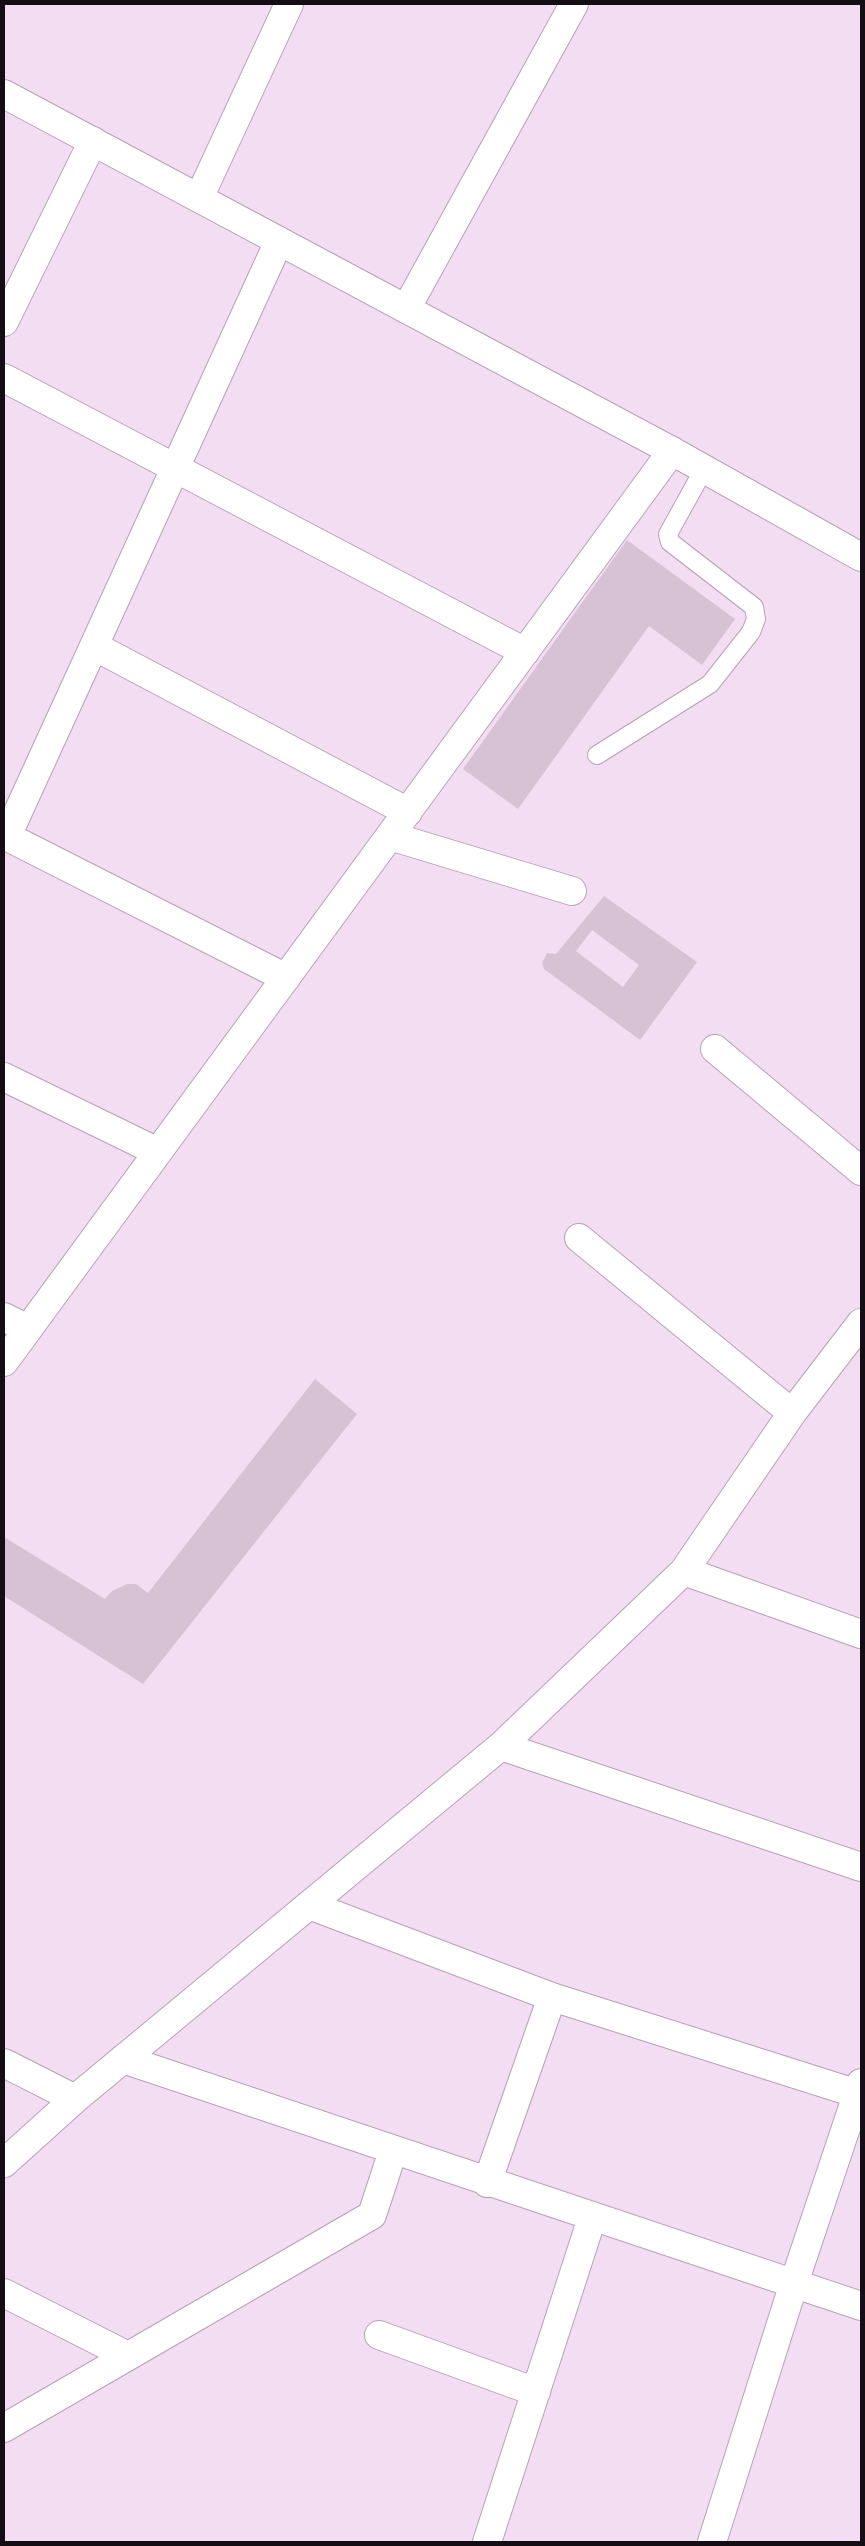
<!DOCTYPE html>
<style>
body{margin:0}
#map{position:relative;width:865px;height:2546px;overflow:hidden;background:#f3ddf2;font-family:"Sofia Sans Condensed",sans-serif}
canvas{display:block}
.frame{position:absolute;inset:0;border:5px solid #150d14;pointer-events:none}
</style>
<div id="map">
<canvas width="865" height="2546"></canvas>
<div class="frame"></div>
</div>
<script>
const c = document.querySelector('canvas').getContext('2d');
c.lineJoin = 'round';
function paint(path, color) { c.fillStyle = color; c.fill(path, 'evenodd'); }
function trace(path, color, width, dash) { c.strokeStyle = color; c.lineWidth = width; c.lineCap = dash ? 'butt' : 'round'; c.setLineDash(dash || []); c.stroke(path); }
const building = new Path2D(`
 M 627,540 L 735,619 L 702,665 L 649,626 L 518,809 L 463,769 Z
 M 604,896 L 697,962 L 640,1040 L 544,969 L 542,963 L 547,953 L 556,954 ZM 592,930 L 639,965 L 623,987 L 576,951 Z
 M 315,1379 L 357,1414 L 143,1684 L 4,1596 L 4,1537 L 105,1599 L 112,1591 L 127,1584 L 136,1584 L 148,1593 Z`);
const lane = new Path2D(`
 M 597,755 L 710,684 L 751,632 L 756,619 L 754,607 L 670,542 L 668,534 L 704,469`);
const street = new Path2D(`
 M 199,198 L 289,4
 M 406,309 L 574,4
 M 4,322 L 93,141
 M 4,378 L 525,652
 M 94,646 L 408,812
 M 4,835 L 286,978
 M 7,836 L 279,241
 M 390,836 L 572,891
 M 715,1049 L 861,1171
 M 4,1077 L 158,1152
 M 579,1238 L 792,1413
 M 4,1317 L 28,1329
 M 4,1362 L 672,451
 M 684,1571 L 861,1634
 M 501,1746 L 861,1867
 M 309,1905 L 552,1997 L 858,2094
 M 123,2059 L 861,2306
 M 4,2063 L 75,2099
 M 4,2163 L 75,2099 L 501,1746 L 684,1571 L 792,1413 L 861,1323
 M 487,2183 L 552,1997
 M 4,2293 L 128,2356
 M 379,2335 L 536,2392
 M 4,2428 L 372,2215 L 393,2151
 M 487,2542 L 592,2218
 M 712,2542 L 794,2283 L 861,2083`);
const primary = new Path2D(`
 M 4,94 L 672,451 L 861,557`);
paint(building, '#d6c1d5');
trace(lane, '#b6a1b5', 20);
trace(street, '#b6a1b5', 30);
trace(primary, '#b6a1b5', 30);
trace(lane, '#fff', 18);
trace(street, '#fff', 28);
trace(primary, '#fff', 28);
</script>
